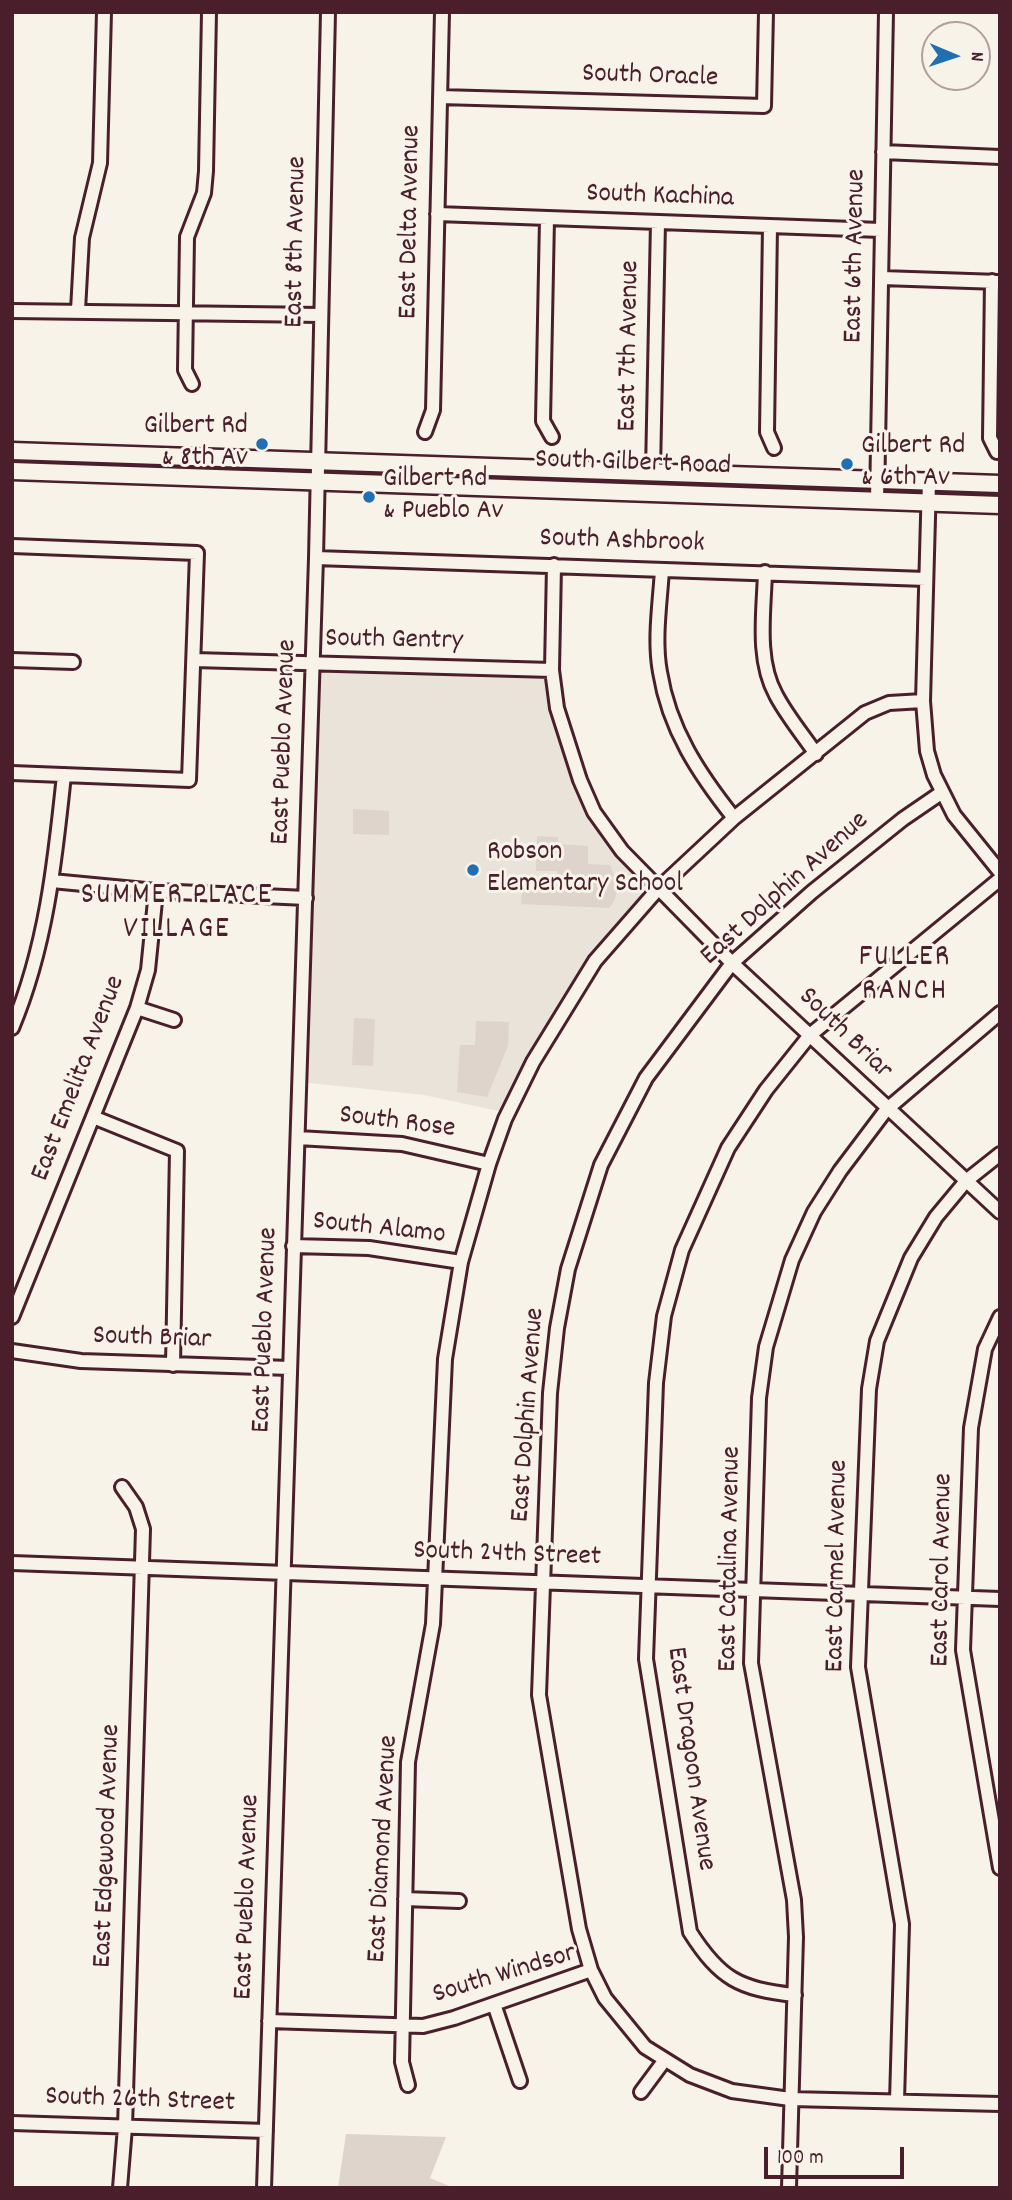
<!DOCTYPE html>
<style>
body{margin:0}
#map{position:relative;width:1012px;height:2200px;overflow:hidden;background:#f7f3e8;font-family:Dekko,sans-serif}
canvas{display:block}
.frame{position:absolute;inset:0;border:14px solid #4a1f2b;pointer-events:none}
.north{position:absolute;left:921px;top:21px;width:70px;height:70px;box-sizing:border-box;background:#f7f3e8;border:2px solid #b29e9c;border-radius:50%;rotate:92deg;font-size:19px;font-weight:700;line-height:28px;text-align:center;color:#4a1f2b}
.north::after{content:'';display:block;margin:auto;width:24px;height:32px;background:#1f6fb2;clip-path:polygon(50% 0,100% 100%,50% 72%,0 100%)}
.scale{position:absolute;left:764px;top:2147px;width:140px;height:32px;box-sizing:border-box;border:4px solid #4a1f2b;border-top:0;padding-left:9px;font-size:21px;line-height:24px;white-space:nowrap;color:#4a1f2b;-webkit-text-stroke:5px #f7f3e8;paint-order:stroke}
</style>
<div id="map">
<canvas width="1012" height="2200"></canvas>
<div class="frame"></div>
<div class="north">N</div>
<div class="scale">100 m</div>
</div>
<script>
const c = document.querySelector('canvas').getContext('2d');
c.lineJoin = 'round';
function paint(path, color) { c.fillStyle = color; c.fill(path, 'evenodd'); }
function trace(path, color, width, dash) { c.strokeStyle = color; c.lineWidth = width; c.lineCap = dash ? 'butt' : 'round'; c.setLineDash(dash || []); c.stroke(path); }
function label(font, color, halo, rows, align = 'center') {
  c.font = font + ' Dekko,sans-serif'; c.lineWidth = 6; c.setLineDash([]); c.textBaseline = 'middle'; c.strokeStyle = halo; c.fillStyle = color; for (const [text, x, y, turn = 0] of rows) {
    c.save(); c.translate(x, y); c.rotate((+turn || 0) * Math.PI / 180); c.textAlign = isNaN(turn) ? turn : align; if (halo) c.strokeText(text, 0, 0); c.fillText(text, 0, 0); c.restore();
  }
}
const built = new Path2D(`
 M 313,665 L 552,670 L 594,812 L 658,889 L 595,961 L 508,1113 L 424,1095 L 300,1082 Z`);
const green = new Path2D(`
 M 353,809 L 389,811 L 389,835 L 353,834 Z
 M 537,836 L 558,837 L 558,844 L 588,846 L 588,864 L 610,865 C 616,879 621,897 609,908 L 521,904 L 522,884 L 557,885 L 557,871 L 536,871 Z
 M 354,1018 L 375,1019 L 373,1066 L 352,1065 Z
 M 476,1021 L 509,1022 L 508,1046 L 487,1097 L 457,1092 L 460,1045 L 475,1045 Z
 M 346,2134 L 446,2137 L 430,2178 L 454,2188 L 338,2188 Z`);
const minor = new Path2D(`
 M 440,97 L 764,106 L 766,12
 M 883,152 L 1000,157
 M 437,214 L 881,230
 M 547,219 L 543,421 L 552,437
 M 770,226 L 767,432 L 774,448
 M 882,278 L 999,282
 M 992,281 L 990,438 L 997,452
 M 78,310 L 82,238 L 100,163 L 104,12
 M 12,311 L 321,315
 M 192,384 L 185,370 L 187,237 L 204,193 L 206,171 L 209,12
 M 425,432 L 433,410 L 442,12
 M 653,471 L 658,222
 M 929,481 L 923,701 L 927,751 L 934,775 L 954,815 L 1000,872
 M 877,500 L 886,12
 M 12,546 L 197,553 L 189,780 L 12,773
 M 316,558 L 926,579
 M 554,565 L 552,670 L 557,708 L 580,780 L 594,812 L 622,851 L 732,963 L 1000,1212
 M 662,570 C 660,603 654,640 660,672 C 669,729 699,774 734,818
 M 765,572 C 764,611 756,659 776,695 C 787,716 803,735 816,754
 M 12,660 L 73,662
 M 194,660 L 552,670
 M 941,793 L 903,819 L 812,892 L 732,963 L 646,1078 L 601,1165 L 568,1269 L 557,1328 L 550,1393 L 539,1695 L 579,1929 L 591,1970 L 605,1998 L 645,2047 L 690,2075 L 732,2091 L 790,2099 L 1000,2104
 M 52,881 L 156,891 L 306,898
 M 137,1008 L 174,1020
 M 12,1028 C 46,947 55,862 64,775
 M 93,1117 L 177,1151 L 173,1365
 M 298,1138 L 402,1144 L 489,1164
 M 293,1246 L 369,1248 L 461,1262
 M 12,1317 L 137,1008 L 148,970 L 156,891
 M 1000,1317 L 985,1349 L 971,1428 L 963,1650 L 1000,1868
 M 12,1351 L 81,1361 L 290,1368
 M 12,1563 L 1000,1599
 M 405,1899 L 459,1901
 M 795,1995 C 739,1989 720,1979 690,1932 L 646,1659 L 656,1383 L 664,1316 L 682,1250 L 728,1148 L 766,1090 L 810,1035 L 1000,879
 M 494,2004 L 520,2081
 M 269,2021 L 423,2026 L 454,2018 L 591,1970
 M 408,2085 L 402,2062 L 408,1762 L 433,1624 L 445,1359 L 461,1262 L 489,1164 L 505,1119 L 533,1062 L 595,961 L 658,889 L 734,818 L 865,713 L 889,703 L 923,701
 M 641,2092 L 664,2061
 M 897,2101 L 902,1924 L 858,1667 L 869,1389 L 877,1341 L 911,1258 L 936,1217 L 966,1181 L 1000,1154
 M 12,2123 L 266,2131
 M 120,2188 L 125,2127 L 143,1529 L 136,1507 L 122,1487
 M 264,2188 L 316,558 L 328,12
 M 789,2188 L 796,1937 L 794,1900 L 751,1663 L 759,1398 L 766,1347 L 792,1260 L 814,1212 L 840,1171 L 886,1110 L 1000,1013`);
const major = new Path2D(`
 M 12,451 L 1000,484
 M 12,471 L 1000,505`);
const markers = [
 [262,444,7,"#1f6fb2"],
 [847,464,7,"#1f6fb2"],
 [369,497,7,"#1f6fb2"],
 [473,870,7,"#1f6fb2"]
];
const streetNames = [
 ["South Oracle",650,78,2],
 ["South Kachina",660,198,2],
 ["East Delta Avenue",412,222,-89],
 ["East 8th Avenue",298,242,-89],
 ["East 6th Avenue",857,256,-89],
 ["East 7th Avenue",631,346,-89],
 ["South Gilbert Road",633,465,2],
 ["South Ashbrook",622,543,2],
 ["South Gentry",394,642,1],
 ["East Pueblo Avenue",286,742,-88],
 ["East Dolphin Avenue",786,890,-42],
 ["South Briar",844,1035,44],
 ["East Emelita Avenue",80,1079,-69],
 ["South Rose",397,1124,7],
 ["South Alamo",379,1230,6],
 ["East Pueblo Avenue",267,1330,-88],
 ["South Briar",152,1340,2],
 ["East Dolphin Avenue",530,1415,-86],
 ["South 24th Street",507,1556,2],
 ["East Catalina Avenue",732,1559,-89],
 ["East Carmel Avenue",839,1566,-89],
 ["East Carol Avenue",944,1570,-89],
 ["East Dragoon Avenue",689,1759,82],
 ["East Edgewood Avenue",109,1846,-88],
 ["East Diamond Avenue",385,1849,-87],
 ["East Pueblo Avenue",249,1897,-88],
 ["South Windsor",505,1976,-17],
 ["South 26th Street",140,2102,2]
];
const poiNames = [
 ["Gilbert Rd",248,428,"right"],
 ["& 8th Av",248,460,"right"],
 ["Gilbert Rd",861,448],
 ["& 6th Av",861,480],
 ["Gilbert Rd",383,481],
 ["& Pueblo Av",383,513],
 ["Robson",487,854],
 ["Elementary School",487,886]
];
const neighbourhoodNames = [
 ["SUMMER PLACE",177,898],
 ["VILLAGE",177,932],
 ["FULLER",905,960],
 ["RANCH",905,994]
];
paint(built, '#eae3da');
paint(green, '#ded4cc');
trace(minor, '#4a1f2b', 18);
trace(major, '#4a1f2b', 21);
trace(minor, '#f7f3e8', 12);
trace(major, '#f7f3e8', 16);
for (const [x, y, r, color] of markers) { const dot = new Path2D(); dot.arc(x, y, r, 0, 2 * Math.PI); c.fillStyle = color; c.fill(dot); trace(dot, '#f7f3e8', 2.5); }
label('28px', '#4a1f2b', '#f7f3e8', streetNames);
label('28px', '#4a1f2b', '#f7f3e8', poiNames, 'left');
c.letterSpacing = '2px';
label('30px', '#4a1f2b', '#f7f3e8', neighbourhoodNames);
c.letterSpacing = '0px';
</script>
